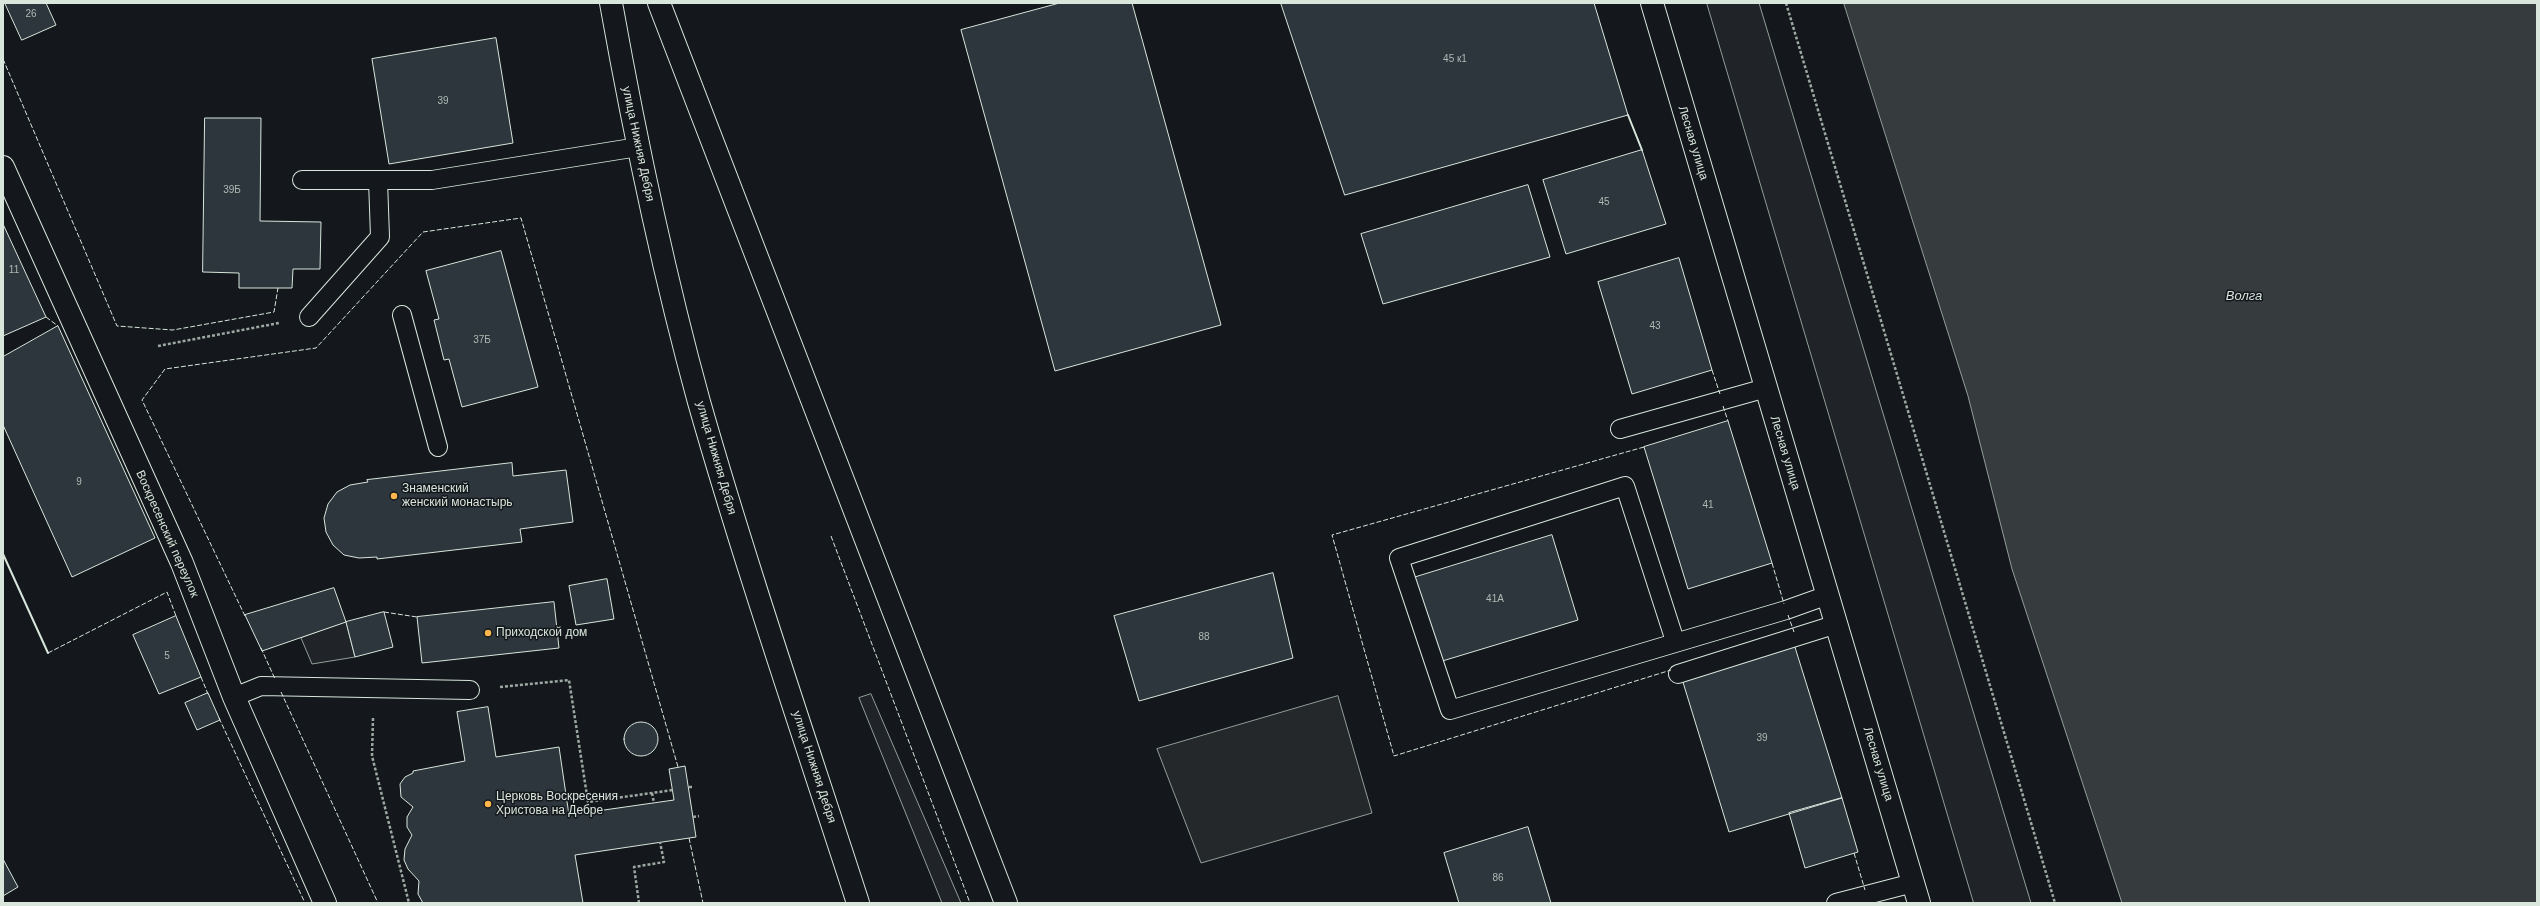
<!DOCTYPE html>
<meta charset="utf-8">
<style>
body{margin:0}
#map{position:relative;width:2540px;height:906px;overflow:hidden;background:#14181c;font-family:Helvetica,sans-serif}
canvas{display:block}
.frame{position:absolute;inset:0;border:4px solid #d8e6dc;pointer-events:none}
</style>
<div id="map">
<canvas width="2540" height="906"></canvas>
<div class="frame"></div>
</div>
<script>
const c = document.querySelector('canvas').getContext('2d');
c.lineJoin = 'round';
function paint(path, color) { c.fillStyle = color; c.fill(path, 'evenodd'); }
function trace(path, color, width, dash) { c.strokeStyle = color; c.lineWidth = width; c.lineCap = dash ? 'butt' : 'round'; c.setLineDash(dash || []); c.stroke(path); }
function label(font, color, halo, rows, align = 'center') {
  c.font = font + ' Helvetica,sans-serif'; c.lineWidth = 3; c.setLineDash([]); c.textBaseline = 'middle'; c.strokeStyle = halo; c.fillStyle = color; for (const [text, x, y, turn = 0] of rows) {
    c.save(); c.translate(x, y); c.rotate((+turn || 0) * Math.PI / 180); c.textAlign = isNaN(turn) ? turn : align; if (halo) c.strokeText(text, 0, 0); c.fillText(text, 0, 0); c.restore();
  }
}
const green = new Path2D(`
 M 1707,3 L 1759,3 L 2031,903 L 1974,903 Z
 M 346,622 L 355,657 L 312,664 L 301,638 Z
 M 871,694 L 961,903 L 942,903 L 859,698 Z`);
const parking = new Path2D(`
 M 1338,696 L 1372,813 L 1201,863 L 1157,749 Z`);
const water = new Path2D(`
 M 1844,3 L 2537,3 L 2537,903 L 2122,903 L 2012,569 L 1968,396 Z`);
const building = new Path2D(`
 M 5,3 L 46,3 L 56,25 L 22,40 Z
 M 1060,3 L 1132,3 L 1221,325 L 1055,371 L 961,30 Z
 M 1281,3 L 1594,3 L 1628,115 L 1345,195 Z
 M 496,38 L 513,143 L 389,164 L 372,59 Z
 M 205,118 L 261,118 L 260,221 L 321,222 L 320,269 L 293,269 L 292,288 L 239,288 L 239,273 L 203,272 Z
 M 1642,150 L 1666,224 L 1566,254 L 1543,180 Z
 M 1528,185 L 1550,257 L 1383,304 L 1361,234 Z
 M 3,224 L 46,317 L 3,336 Z
 M 501,251 L 538,387 L 462,407 L 449,359 L 444,360 L 434,320 L 439,319 L 426,271 Z
 M 1679,258 L 1712,370 L 1632,394 L 1598,282 Z
 M 58,326 L 155,538 L 72,577 L 3,425 L 3,357 Z
 M 1728,421 L 1772,563 L 1688,589 L 1644,447 Z
 M 512,463 L 513,476 L 566,470 L 573,522 L 520,529 L 522,542 L 377,559 L 377,557 L 359,558 L 344,555 L 333,545 L 326,532 L 324,518 L 328,504 L 337,492 L 350,485 L 368,482 L 367,480 Z
 M 1552,535 L 1578,620 L 1439,662 L 1413,578 Z
 M 1273,573 L 1293,658 L 1139,701 L 1114,616 Z
 M 607,579 L 614,619 L 576,625 L 569,586 Z
 M 334,588 L 346,622 L 262,651 L 245,615 Z
 M 554,602 L 559,648 L 422,663 L 417,617 Z
 M 384,612 L 393,647 L 355,657 L 346,622 Z
 M 176,616 L 201,677 L 159,694 L 133,635 Z
 M 1794,644 L 1842,798 L 1729,832 L 1682,679 Z
 M 208,693 L 220,720 L 197,730 L 185,703 Z
 M 488,707 L 496,757 L 559,747 L 569,815 L 674,800 L 669,769 L 685,766 L 696,837 L 575,855 L 583,903 L 423,903 L 418,894 L 419,881 L 408,869 L 404,860 L 405,849 L 412,835 L 407,827 L 407,817 L 413,807 L 401,797 L 400,784 L 405,777 L 413,773 L 413,771 L 465,761 L 457,712 Z
 M624 739a17 17 0 1 1 34 0a17 17 0 1 1-34 0Z
 M 1842,798 L 1858,852 L 1805,868 L 1789,813 Z
 M 1528,827 L 1551,903 L 1459,903 L 1444,853 Z
 M 3,859 L 18,887 L 3,896 Z`);
const path = new Path2D(`
 M 1786,3 L 2055,903
 M 158,346 L 279,323
 M 500,687 L 569,680 L 588,802 L 673,790
 M 373,718 L 372,756 L 409,903
 M 689,787 L 693,787
 M 652,793 L 654,803
 M 693,817 L 699,816
 M 639,903 L 634,867 L 664,862 L 660,842`);
const service = new Path2D(`
 M 302,180 L 432,180 L 638,147
 M 402,315 L 438,447
 M 309,317 L 380,237 L 378,180
 M 1620,429 L 1766,388
 M 1675,641 L 1625,486 L 1399,558 L 1450,710 L 1786,610 L 1828,595
 M 1678,674 L 1837,624
 M 234,697 L 261,686 L 470,690
 M 1836,903 L 1913,883`);
const minor = new Path2D(`
 M 1652,3 L 1919,903
 M 3,167 L 182,563 L 234,697 L 325,903`);
const trunk = new Path2D(`
 M 611,3 C 635,137 663,271 699,402 C 747,570 804,736 858,903
 M 659,3 L 1006,903`);
const fence = new Path2D(`
 M 3,59 L 117,326 L 173,330 L 274,312 L 278,288
 M 46,317 L 58,326
 M 1712,370 L 1720,394
 M 1723,406 L 1728,421
 M 1644,447 L 1332,535 L 1394,756 L 1671,670
 M 831,536 L 970,903
 M 1772,563 L 1784,604
 M 384,612 L 417,617
 M 1788,615 L 1794,632
 M 245,616 L 142,400 L 165,369 L 316,348 L 423,232 L 521,218 L 678,767
 M 261,648 L 275,679
 M 48,653 L 167,592 L 176,616
 M 201,677 L 208,694
 M 281,692 L 378,903
 M 219,718 L 305,903
 M 689,838 L 703,903
 M 1854,853 L 1865,890`);
const wall = new Path2D(`
 M 1628,115 L 1642,150
 M 3,554 L 48,653`);
const markers = [
 [394,496,4,"#ffb74d"],
 [488,633,4,"#ffb74d"],
 [488,804,4,"#ffb74d"]
];
const numberNames = [
 ["26",31,14],
 ["45 к1",1455,59],
 ["39",443,101],
 ["39Б",232,190],
 ["45",1604,202],
 ["11",14,270],
 ["43",1655,326],
 ["37Б",482,340],
 ["9",79,482],
 ["41",1708,505],
 ["41А",1495,599],
 ["88",1204,637],
 ["5",167,656],
 ["39",1762,738],
 ["86",1498,878]
];
const streetNames = [
 ["Лесная улица",1693,143,73],
 ["улица Нижняя Дебря",638,144,78],
 ["Лесная улица",1785,453,73],
 ["улица Нижняя Дебря",716,458,74],
 ["Воскресенский переулок",167,534,66],
 ["Лесная улица",1878,764,73],
 ["улица Нижняя Дебря",814,767,72]
];
const poiNames = [
 ["Знаменский",402,489],
 ["женский монастырь",402,503],
 ["Приходской дом",496,633],
 ["Церковь Воскресения",496,797],
 ["Христова на Дебре",496,811]
];
const waterNames = [
 ["Волга",2244,296]
];
paint(green, '#202428');
trace(green, '#939e99', 1);
paint(parking, '#24282b');
trace(parking, '#939e99', 1);
paint(water, '#363b3e');
trace(water, '#939e99', 1);
paint(building, '#2c363c');
trace(building, '#d8e6dc', 1);
trace(service, '#d8e6dc', 20);
trace(minor, '#d8e6dc', 24);
trace(trunk, '#d8e6dc', 24);
trace(path, '#9da8a2', 2.5, [3, 2]);
trace(service, '#14181c', 18);
trace(minor, '#14181c', 22);
trace(trunk, '#14181c', 22);
trace(fence, '#d8e6dc', 1, [5, 2]);
trace(wall, '#d8e6dc', 2);
for (const [x, y, r, color] of markers) { const dot = new Path2D(); dot.arc(x, y, r, 0, 2 * Math.PI); c.fillStyle = color; c.fill(dot); trace(dot, '#14181c', 1.5); }
label('10px', '#adbab4', null, numberNames);
label('12px', '#d8e6dc', '#14181c', streetNames);
label('12px', '#d8e6dc', '#14181c', poiNames, 'left');
label('italic 13px', '#d8e6dc', '#14181c', waterNames);
</script>
